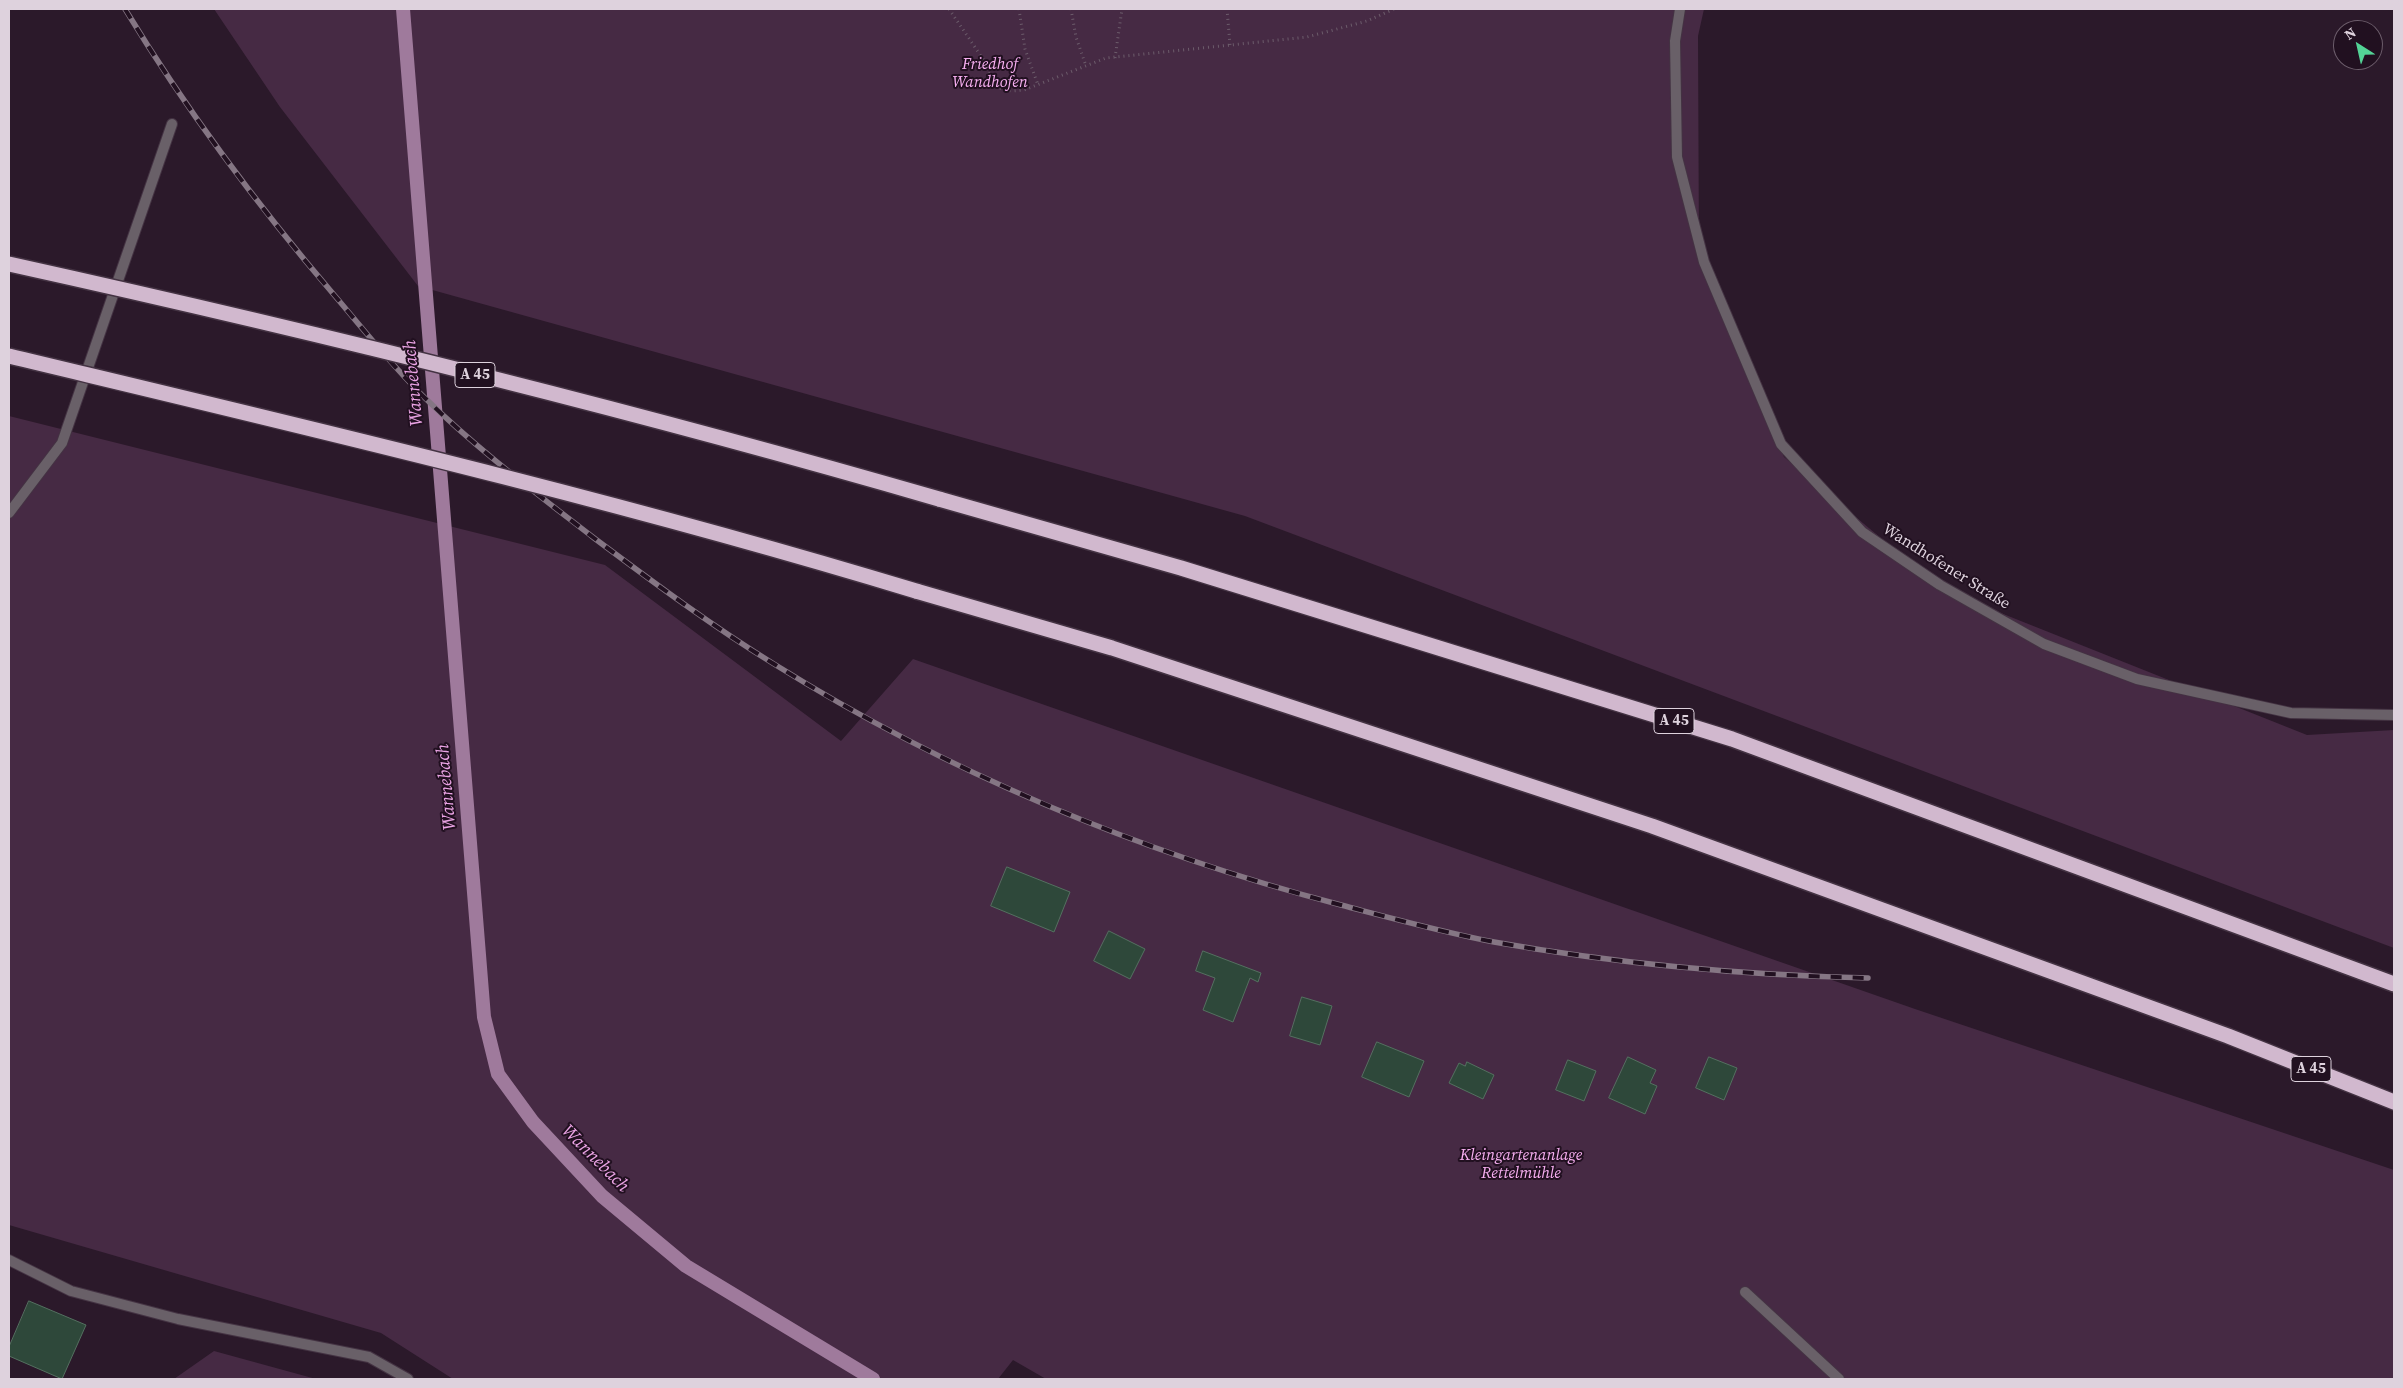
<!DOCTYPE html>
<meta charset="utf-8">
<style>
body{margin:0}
#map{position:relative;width:2403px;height:1388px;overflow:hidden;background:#2b192a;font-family:"Source Serif 4",serif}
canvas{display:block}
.frame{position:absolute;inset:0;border:10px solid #ded2dd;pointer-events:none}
.north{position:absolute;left:2333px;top:20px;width:50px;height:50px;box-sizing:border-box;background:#211020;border:1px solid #6d5e6c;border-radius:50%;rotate:325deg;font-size:14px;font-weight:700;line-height:20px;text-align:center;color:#ded2dd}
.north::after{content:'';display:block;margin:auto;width:18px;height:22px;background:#53d396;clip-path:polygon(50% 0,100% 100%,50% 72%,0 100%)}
</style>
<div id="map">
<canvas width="2403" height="1388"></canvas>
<div class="frame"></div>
<div class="north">N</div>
</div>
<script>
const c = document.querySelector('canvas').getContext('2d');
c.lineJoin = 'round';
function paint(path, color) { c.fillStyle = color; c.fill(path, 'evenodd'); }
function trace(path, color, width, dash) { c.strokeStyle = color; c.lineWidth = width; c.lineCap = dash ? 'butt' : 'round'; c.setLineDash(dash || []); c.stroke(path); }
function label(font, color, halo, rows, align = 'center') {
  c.font = font + ' "Source Serif 4",serif'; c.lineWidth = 4; c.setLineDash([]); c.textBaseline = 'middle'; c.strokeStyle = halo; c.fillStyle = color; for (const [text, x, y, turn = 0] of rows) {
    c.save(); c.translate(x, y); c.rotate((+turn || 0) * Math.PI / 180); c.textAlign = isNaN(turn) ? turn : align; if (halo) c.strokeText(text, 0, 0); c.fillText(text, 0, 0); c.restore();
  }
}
const green = new Path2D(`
 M 214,9 L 1704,9 L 1698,36 L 1699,258 L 1784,457 L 1943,590 L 2307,735 L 2394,730 L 2394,948 L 1245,516 L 418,286 L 280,107 Z
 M 9,416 L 605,565 L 841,741 L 913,659 L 1915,1009 L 2394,1170 L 2394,1379 L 1046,1379 L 1013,1360 L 998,1379 L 453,1379 L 381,1333 L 9,1225 Z
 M 214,1351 L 316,1379 L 174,1379 Z`);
const stream = new Path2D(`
 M 403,9 L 484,1017 L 498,1074 L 533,1122 L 602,1196 L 686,1266 L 873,1379`);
const building = new Path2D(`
 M 1007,867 L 1070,892 L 1054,932 L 991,906 Z
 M 1109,931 L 1145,949 L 1130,979 L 1094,961 Z
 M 1203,951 L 1261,973 L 1258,982 L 1250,978 L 1233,1022 L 1203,1010 L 1215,978 L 1196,971 Z
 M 1302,997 L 1332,1006 L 1320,1045 L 1290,1036 Z
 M 1377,1042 L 1424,1061 L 1409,1097 L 1362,1077 Z
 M 1628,1057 L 1656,1070 L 1650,1083 L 1657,1086 L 1645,1114 L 1609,1098 Z
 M 1709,1057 L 1737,1068 L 1724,1100 L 1696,1088 Z
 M 1568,1060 L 1596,1071 L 1584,1101 L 1556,1090 Z
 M 1467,1062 L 1494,1075 L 1483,1099 L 1449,1083 L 1459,1063 L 1465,1066 Z
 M 29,1301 L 86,1325 L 62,1379 L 9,1356 L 9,1347 Z`);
const path = new Path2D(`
 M 949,9 L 983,59 L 993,82 L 999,88 L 1011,91 L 1024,90 L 1106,58 L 1307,37 L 1367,21 L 1394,9
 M 1019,9 L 1025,49 L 1038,85
 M 1071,9 L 1076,37 L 1086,66
 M 1227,9 L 1230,45
 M 1115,58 L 1122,9`);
const lane = new Path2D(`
 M 9,513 L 62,443 L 172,124
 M 9,1260 L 71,1291 L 178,1319 L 369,1357 L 408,1379
 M 1745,1292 L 1839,1379`);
const street = new Path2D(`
 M 1680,9 L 1675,41 L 1677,157 L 1704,262 L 1781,444 L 1862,532 L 1940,585 L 2044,644 L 2137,679 L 2291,713 L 2394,715`);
const highway = new Path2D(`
 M 939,499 L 1181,568 L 1732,739 L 2394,984
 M 916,591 L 1112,648 L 1652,826 L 2228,1036 L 2394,1102`);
const rail = new Path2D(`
 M 125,9 C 187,111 257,205 335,296 C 364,330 392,366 425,398 C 477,449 536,493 594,538 C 653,582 712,626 774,664 C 949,773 1142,853 1341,905 C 1391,918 1442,932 1494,942 C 1618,964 1742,975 1868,978`);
const highwayBridge = new Path2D(`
 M 9,264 C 321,333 632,410 939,499
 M 9,356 C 313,429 617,500 916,591`);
const shields = [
 [475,375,40],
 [1674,721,40],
 [2311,1069,40]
];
const shieldNames = [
 ["A 45",475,375],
 ["A 45",1674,721],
 ["A 45",2311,1069]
];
const parkNames = [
 ["Friedhof",990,65],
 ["Wandhofen",990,83],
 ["Kleingartenanlage",1521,1156],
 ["Rettelmühle",1521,1174]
];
const streetNames = [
 ["Wandhofener Straße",1946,567,32]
];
const waterNames = [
 ["Wannebach",414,383,-95],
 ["Wannebach",447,787,-95],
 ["Wannebach",595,1159,45]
];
paint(green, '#462a44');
trace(stream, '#9f7a9c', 14);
paint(building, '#2e483a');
trace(building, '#547060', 1);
trace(lane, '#443343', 12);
trace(street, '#443343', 12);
trace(highway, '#443343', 18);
trace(path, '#6c5c6b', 3, [1, 4]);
trace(lane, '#696068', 10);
trace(street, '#696068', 10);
trace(highway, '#d1b8ce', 15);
trace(rail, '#857684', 5.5);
trace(rail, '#211020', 4, [11]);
trace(highwayBridge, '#443343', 18, []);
trace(highwayBridge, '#d1b8ce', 15);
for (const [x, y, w] of shields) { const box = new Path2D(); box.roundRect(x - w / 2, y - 12.5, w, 25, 4); c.fillStyle = '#211020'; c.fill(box); trace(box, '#ded2dd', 1); }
label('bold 15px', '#ded2dd', null, shieldNames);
label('italic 16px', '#f7aff1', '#211020', parkNames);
label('16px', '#ded2dd', '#211020', streetNames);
label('italic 18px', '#eaa3e4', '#211020', waterNames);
</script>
